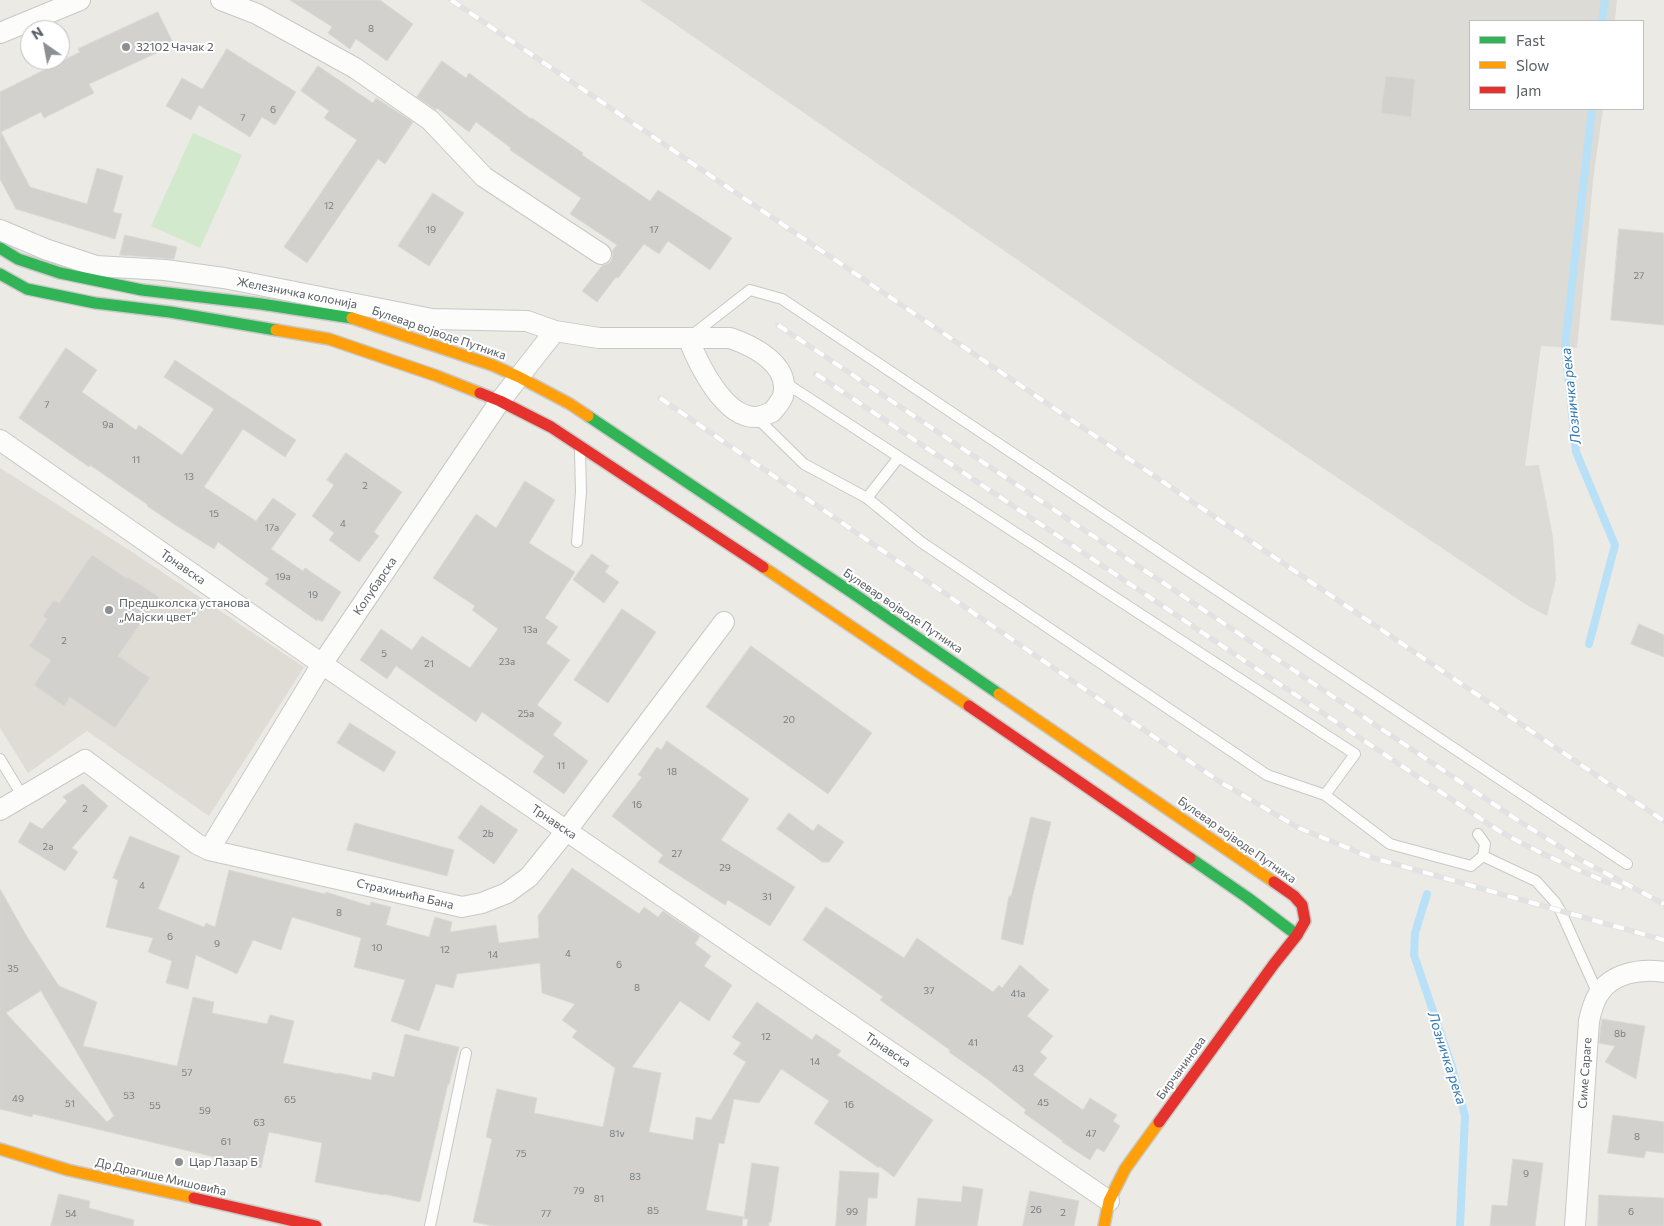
<!DOCTYPE html>
<meta charset="utf-8">
<style>
body{margin:0}
#map{position:relative;width:1664px;height:1226px;overflow:hidden;background:#eceae5;font-family:Commissioner,sans-serif}
canvas{display:block}
.legend{position:absolute;left:1469px;top:20px;width:175px;height:90px;box-sizing:border-box;background:#fff;border:1px solid #bdbfc1;margin:0;padding:6px 9px;list-style:none;font-size:15px;color:#5a6065}
.legend li{display:flex;align-items:center;gap:10px;height:25px}
.legend b{width:25px;border:1px solid #bdbfc1}
.north{position:absolute;left:20px;top:20px;width:50px;height:50px;box-sizing:border-box;background:#fff;border:1px solid #bdbfc1;border-radius:50%;rotate:327deg;font-size:14px;font-weight:700;line-height:20px;text-align:center;color:#5a6065}
.north::after{content:'';display:block;margin:auto;width:18px;height:22px;background:#8d9092;clip-path:polygon(50% 0,100% 100%,50% 72%,0 100%)}
</style>
<div id="map">
<canvas width="1664" height="1226"></canvas>
<ul class="legend">
<li><b style="height:6px;background:#30b455"></b>Fast</li>
<li><b style="height:6px;background:#ff9f0a"></b>Slow</li>
<li><b style="height:6px;background:#e5322d"></b>Jam</li>
</ul>
<div class="north">N</div>
</div>
<script>
const c = document.querySelector('canvas').getContext('2d');
c.lineJoin = 'round';
function paint(path, color) { c.fillStyle = color; c.fill(path, 'evenodd'); }
function trace(path, color, width, dash) { c.strokeStyle = color; c.lineWidth = width; c.lineCap = dash ? 'butt' : 'round'; c.setLineDash(dash || []); c.stroke(path); }
function label(font, color, halo, rows, align = 'center') {
  c.font = font + ' Commissioner,sans-serif'; c.lineWidth = 4; c.setLineDash([]); c.textBaseline = 'middle'; c.strokeStyle = halo; c.fillStyle = color; for (const [text, x, y, turn = 0] of rows) {
    c.save(); c.translate(x, y); c.rotate((+turn || 0) * Math.PI / 180); c.textAlign = isNaN(turn) ? turn : align; if (halo) c.strokeText(text, 0, 0); c.fillText(text, 0, 0); c.restore();
  }
}
const industrial = new Path2D(`
 M 640,0 L 1617,0 L 1615,21 L 1470,21 L 1470,109 L 1603,109 L 1594,172 L 1577,348 L 1541,346 L 1525,466 L 1539,465 L 1553,537 L 1556,579 L 1547,616 L 1525,604 L 1173,367 Z`);
const education = new Path2D(`
 M 0,468 L 132,552 L 304,667 L 209,816 L 87,731 L 28,773 L 0,728 Z`);
const green = new Path2D(`
 M 193,133 L 242,155 L 200,248 L 151,226 Z`);
const stream = new Path2D(`
 M 1602,21 L 1605,0
 M 1589,644 L 1615,545 L 1576,452 L 1565,345 L 1592,109
 M 1427,894 L 1415,933 L 1414,955 L 1452,1067 L 1465,1116 L 1460,1226`);
const building = new Path2D(`
 M 290,0 L 380,0 L 413,24 L 387,61 L 356,39 L 350,49 L 328,33 L 332,27 Z
 M 158,12 L 174,45 L 89,84 L 94,93 L 44,118 L 41,112 L 1,132 L 30,187 L 87,204 L 97,168 L 123,176 L 113,212 L 122,214 L 115,239 L 16,209 L 0,179 L 0,92 L 80,52 L 78,49 Z
 M 227,49 L 296,92 L 275,125 L 262,117 L 250,137 L 199,105 L 191,120 L 166,106 L 182,78 L 202,89 Z
 M 442,61 L 466,78 L 469,73 L 531,119 L 532,118 L 583,153 L 582,155 L 650,201 L 658,190 L 732,238 L 710,270 L 668,241 L 659,254 L 644,244 L 618,278 L 616,277 L 597,302 L 582,291 L 602,266 L 607,264 L 611,261 L 613,255 L 612,251 L 617,245 L 570,214 L 581,198 L 510,150 L 511,148 L 476,122 L 469,132 L 437,108 L 436,110 L 417,97 Z
 M 318,66 L 373,103 L 376,98 L 413,122 L 385,164 L 378,159 L 307,263 L 284,247 L 357,140 L 324,118 L 329,111 L 301,91 Z
 M 1386,76 L 1415,79 L 1411,117 L 1381,113 Z
 M 433,193 L 464,213 L 429,266 L 398,246 Z
 M 1619,229 L 1664,233 L 1664,325 L 1611,320 Z
 M 125,235 L 177,247 L 174,259 L 120,255 Z
 M 66,348 L 97,370 L 82,392 L 136,430 L 139,425 L 182,455 L 214,409 L 164,377 L 175,360 L 296,440 L 285,457 L 243,429 L 204,487 L 256,521 L 273,498 L 296,514 L 271,549 L 303,571 L 305,568 L 341,592 L 322,622 L 318,619 L 317,621 L 265,584 L 269,579 L 218,542 L 214,549 L 177,526 L 147,506 L 148,505 L 90,465 L 89,467 L 19,418 Z
 M 346,453 L 402,492 L 374,532 L 379,536 L 359,562 L 329,540 L 334,533 L 312,516 L 334,485 L 327,480 Z
 M 525,481 L 555,500 L 529,543 L 575,572 L 545,618 L 558,627 L 546,643 L 570,660 L 537,705 L 562,723 L 553,735 L 588,761 L 564,794 L 533,772 L 544,756 L 482,712 L 476,722 L 396,666 L 387,679 L 360,660 L 381,629 L 412,650 L 422,636 L 470,668 L 498,629 L 472,610 L 475,606 L 433,578 L 476,514 L 496,528 Z
 M 592,554 L 609,566 L 605,572 L 619,582 L 604,603 L 573,580 Z
 M 92,555 L 127,579 L 128,577 L 159,597 L 118,656 L 150,678 L 115,728 L 70,697 L 64,706 L 34,685 L 51,660 L 29,646 L 47,619 L 43,616 L 54,600 L 59,603 Z
 M 622,609 L 656,632 L 608,703 L 574,680 Z
 M 1639,624 L 1664,635 L 1664,657 L 1631,644 Z
 M 751,646 L 872,733 L 828,794 L 706,707 Z
 M 350,723 L 396,752 L 384,772 L 337,743 Z
 M 667,741 L 749,799 L 721,840 L 795,887 L 770,926 L 728,900 L 725,905 L 658,862 L 663,855 L 612,816 L 642,777 L 638,775 L 657,747 L 661,750 Z
 M 83,784 L 108,806 L 72,848 L 78,852 L 65,871 L 18,842 L 30,822 L 42,829 L 67,801 L 63,797 Z
 M 481,805 L 518,830 L 494,864 L 458,838 Z
 M 789,813 L 813,831 L 818,824 L 844,842 L 829,862 L 822,862 L 777,829 Z
 M 1031,817 L 1051,822 L 1033,894 L 1023,945 L 1001,939 L 1009,896 L 1011,896 Z
 M 355,823 L 454,850 L 447,876 L 347,850 Z
 M 130,836 L 180,856 L 158,909 L 204,927 L 206,923 L 215,927 L 229,870 L 325,894 L 326,892 L 370,906 L 371,902 L 391,907 L 386,925 L 429,937 L 435,917 L 452,922 L 450,932 L 496,925 L 499,943 L 539,938 L 538,916 L 572,868 L 639,914 L 644,907 L 658,917 L 663,911 L 700,936 L 695,944 L 711,956 L 704,966 L 732,985 L 709,1021 L 680,1001 L 632,1067 L 661,1073 L 649,1132 L 693,1140 L 696,1117 L 711,1120 L 746,1062 L 733,1054 L 741,1043 L 732,1037 L 757,1002 L 812,1040 L 816,1034 L 841,1051 L 837,1055 L 933,1120 L 894,1177 L 879,1166 L 879,1168 L 814,1123 L 829,1101 L 781,1069 L 759,1103 L 734,1099 L 724,1144 L 719,1143 L 706,1210 L 743,1217 L 742,1226 L 493,1226 L 473,1222 L 492,1139 L 486,1137 L 497,1089 L 537,1098 L 534,1113 L 603,1127 L 615,1068 L 572,1037 L 577,1031 L 562,1020 L 575,1004 L 542,993 L 540,963 L 457,974 L 453,988 L 436,984 L 419,1031 L 391,1021 L 405,980 L 354,967 L 361,938 L 292,917 L 281,950 L 253,940 L 237,974 L 196,955 L 188,989 L 166,983 L 172,961 L 148,952 L 153,938 L 106,927 L 118,880 L 113,878 Z
 M 0,889 L 26,935 L 59,986 L 97,1002 L 83,1046 L 177,1066 L 193,997 L 214,1002 L 212,1013 L 267,1024 L 270,1015 L 294,1021 L 283,1063 L 339,1074 L 339,1073 L 371,1080 L 373,1072 L 394,1077 L 405,1034 L 459,1047 L 449,1084 L 448,1084 L 420,1202 L 384,1194 L 383,1195 L 315,1182 L 322,1143 L 269,1132 L 261,1168 L 33,1114 L 32,1117 L 0,1109 ZM 41,991 L 114,1116 L 107,1122 L 6,1013 Z
 M 826,907 L 904,958 L 917,938 L 993,992 L 999,985 L 1002,988 L 1020,965 L 1049,990 L 1027,1016 L 1053,1036 L 1040,1052 L 1047,1058 L 1033,1075 L 1083,1110 L 1090,1098 L 1117,1115 L 1113,1121 L 1120,1126 L 1104,1152 L 1097,1148 L 1090,1160 L 1062,1142 L 1063,1141 L 1024,1113 L 1026,1110 L 987,1079 L 949,1052 L 950,1050 L 880,1000 L 883,997 L 803,940 Z
 M 1602,1019 L 1645,1026 L 1636,1079 L 1605,1062 L 1615,1046 L 1599,1043 Z
 M 1613,1115 L 1664,1122 L 1664,1153 L 1646,1151 L 1644,1158 L 1608,1153 Z
 M 1513,1159 L 1543,1163 L 1535,1226 L 1490,1226 L 1492,1205 L 1507,1206 Z
 M 752,1163 L 779,1167 L 771,1222 L 769,1222 L 769,1226 L 747,1226 L 748,1219 L 744,1219 Z
 M 840,1171 L 879,1173 L 877,1198 L 868,1198 L 866,1226 L 836,1226 Z
 M 963,1186 L 983,1189 L 977,1226 L 915,1226 L 918,1198 L 961,1202 Z
 M 1030,1191 L 1079,1201 L 1074,1226 L 1023,1226 Z
 M 59,1194 L 90,1201 L 89,1208 L 134,1220 L 133,1226 L 51,1226 Z
 M 1599,1195 L 1664,1198 L 1664,1226 L 1598,1226 Z`);
const lane = new Path2D(`
 M 691,336 L 750,290 L 782,299 L 1627,864
 M 784,382 L 1355,754 L 1325,795
 M 756,417 L 804,464 L 867,498 L 921,542 L 1267,775 L 1325,795 L 1390,844 L 1471,866 L 1483,856 L 1485,844 L 1478,834
 M 867,498 L 899,457
 M 577,542 L 581,492 L 580,451
 M 0,759 L 23,797
 M 1483,856 L 1536,881 L 1555,902 L 1561,912 L 1598,994
 M 430,1226 L 466,1053`);
const street = new Path2D(`
 M 221,0 L 257,14 L 355,68 L 430,120 L 484,177 L 601,254
 M 0,33 L 80,0
 M 0,230 L 45,249 L 96,266 L 165,270 L 224,278 L 432,319 L 527,321 L 555,331 L 599,338 L 730,338 C 754,346 791,365 783,396 C 781,402 776,407 772,412 C 768,414 762,416 757,417 C 724,419 698,363 688,338
 M 0,440 L 322,664 L 1109,1201
 M 0,810 L 85,760 L 197,844 L 209,850 L 462,907 L 482,903 L 507,893 L 529,877 L 567,830 L 724,622
 M 209,850 L 322,664 L 500,401 L 555,331
 M 1575,1226 L 1589,1021 C 1591,1012 1593,1003 1598,995 C 1611,973 1641,968 1664,972`);
const fast = new Path2D(`
 M 0,248 L 18,259 L 60,273 L 142,290 L 261,304 L 352,318
 M 0,274 L 27,289 L 95,303 L 170,312 L 276,330
 M 588,416 L 854,594 L 999,694
 M 1190,858 L 1248,898 L 1297,935`);
const slow = new Path2D(`
 M 352,318 L 492,365 L 519,377 L 570,404 L 588,416
 M 276,330 L 329,339 L 437,376 L 480,393
 M 763,567 L 969,706
 M 999,694 L 1274,882
 M 0,1149 L 68,1170 L 194,1198
 M 1104,1226 L 1109,1201 L 1125,1169 L 1159,1122`);
const jam = new Path2D(`
 M 480,393 L 500,401 L 551,427 L 763,567
 M 969,706 L 1190,858
 M 1159,1122 L 1274,964 L 1297,935 L 1305,921 L 1302,905 L 1294,896 L 1274,882
 M 194,1198 L 316,1226`);
const rail = new Path2D(`
 M 451,0 L 1664,821
 M 778,325 L 1519,821 L 1579,859 L 1664,904
 M 816,374 L 1499,831 C 1539,853 1579,871 1622,888
 M 660,398 L 1220,782 L 1299,828 L 1370,857 L 1664,940`);
const markers = [
 [126,47,5,"#8d9092"],
 [109,610,5,"#8d9092"],
 [179,1162,5,"#8d9092"]
];
const numberNames = [
 ["8",371,29],
 ["6",273,110],
 ["7",243,118],
 ["12",329,206],
 ["19",431,230],
 ["17",654,230],
 ["27",1639,276],
 ["7",47,405],
 ["9a",108,425],
 ["11",136,460],
 ["13",189,477],
 ["2",365,486],
 ["15",214,514],
 ["4",343,524],
 ["17a",272,528],
 ["19a",283,577],
 ["19",313,595],
 ["13a",530,630],
 ["2",64,641],
 ["5",384,654],
 ["23a",507,662],
 ["21",429,664],
 ["25a",526,714],
 ["20",789,720],
 ["11",561,766],
 ["18",672,772],
 ["16",637,805],
 ["2",85,809],
 ["2b",488,834],
 ["2a",48,847],
 ["27",677,854],
 ["29",725,868],
 ["4",142,886],
 ["31",767,897],
 ["8",339,913],
 ["6",170,937],
 ["9",217,944],
 ["10",377,948],
 ["12",445,950],
 ["4",568,954],
 ["14",493,955],
 ["6",619,965],
 ["35",13,969],
 ["8",637,988],
 ["37",929,991],
 ["41a",1018,994],
 ["8b",1620,1034],
 ["12",766,1037],
 ["41",973,1043],
 ["14",815,1062],
 ["43",1018,1069],
 ["57",187,1073],
 ["53",129,1096],
 ["49",18,1099],
 ["65",290,1100],
 ["45",1043,1103],
 ["51",70,1104],
 ["16",849,1105],
 ["55",155,1106],
 ["59",205,1111],
 ["63",259,1123],
 ["81v",617,1134],
 ["47",1091,1134],
 ["8",1637,1137],
 ["61",226,1142],
 ["75",521,1154],
 ["9",1526,1174],
 ["83",635,1177],
 ["79",579,1191],
 ["81",599,1199],
 ["26",1036,1210],
 ["85",653,1211],
 ["99",852,1212],
 ["6",1631,1212],
 ["2",1063,1213],
 ["54",71,1214],
 ["77",546,1214]
];
const poiNames = [
 ["32102 Чачак 2",136,47],
 ["Предшколска установа",119,603],
 ["„Мајски цвет”",119,617],
 ["Цар Лазар Б",189,1162]
];
const streetNames = [
 ["Железничка колонија",297,293,11],
 ["Булевар војводе Путника",439,333,19],
 ["Трнавска",183,567,35],
 ["Колубарска",375,586,-56],
 ["Булевар војводе Путника",903,611,34],
 ["Трнавска",554,822,34],
 ["Булевар војводе Путника",1237,840,35],
 ["Страхињића Бана",405,894,13],
 ["Трнавска",888,1050,34],
 ["Бирчанинова",1181,1068,-54],
 ["Симе Сараге",1585,1073,-86],
 ["Др Драгише Мишовића",161,1177,13]
];
const waterNames = [
 ["Лозничка река",1571,396,-96],
 ["Лозничка река",1447,1058,72]
];
paint(industrial, '#dddbd6');
paint(education, '#dedcd5');
paint(green, '#d3e9ce');
trace(stream, '#b8e0f7', 8);
paint(building, '#d2d1ce');
trace(building, '#dcd9d4', 1);
trace(lane, '#c8c8c8', 12);
trace(street, '#c8c8c8', 22);
trace(fast, '#c9c9c9', 14);
trace(slow, '#c9c9c9', 14);
trace(jam, '#c9c9c9', 14);
trace(lane, '#fcfcfb', 10);
trace(street, '#fcfcfb', 20);
trace(fast, '#30b455', 11);
trace(slow, '#ff9f0a', 11);
trace(jam, '#e5322d', 11);
trace(rail, '#e3e2e2', 5.5);
trace(rail, '#fff', 4, [11]);
for (const [x, y, r, color] of markers) { const dot = new Path2D(); dot.arc(x, y, r, 0, 2 * Math.PI); c.fillStyle = color; c.fill(dot); trace(dot, '#fff', 2); }
label('10px', '#797e80', null, numberNames);
label('12px', '#5a6065', '#fff', poiNames, 'left');
label('12px', '#5a6065', '#fff', streetNames);
label('italic 14px', '#3378b2', '#fff', waterNames);
</script>
